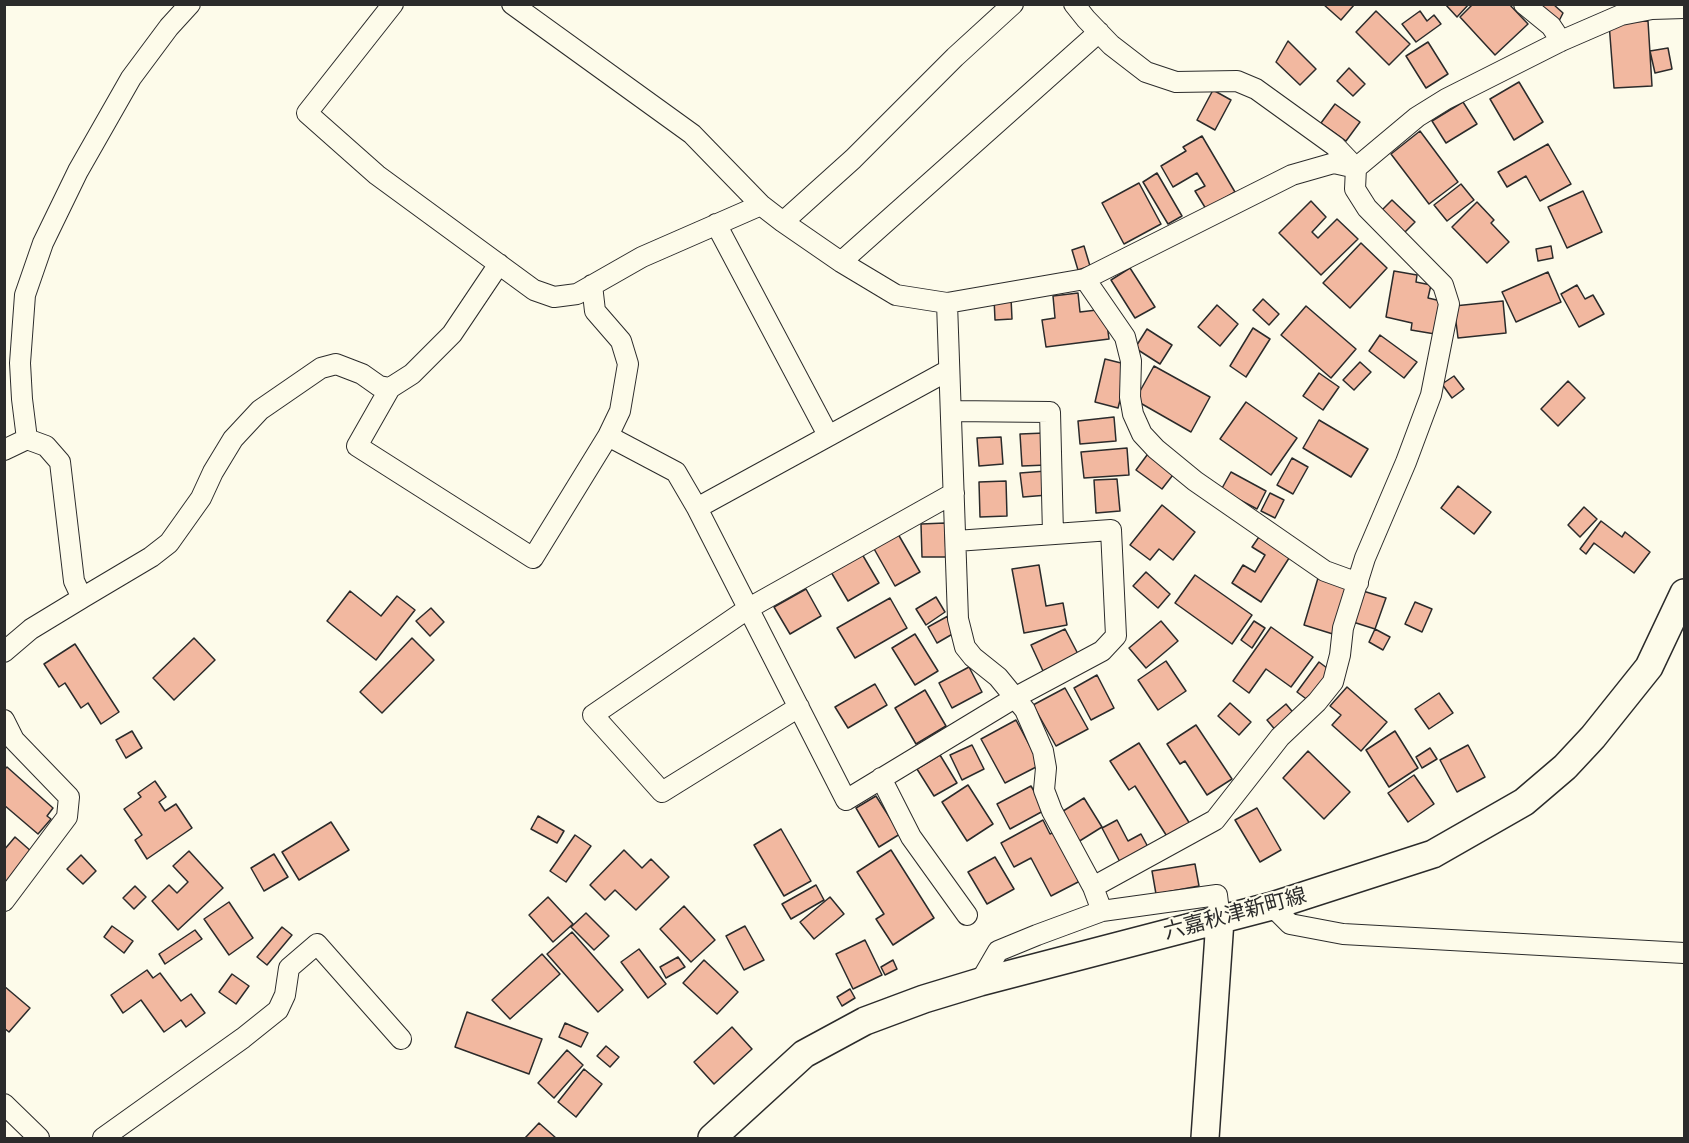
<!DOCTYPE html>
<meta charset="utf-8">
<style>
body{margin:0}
#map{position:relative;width:1689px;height:1143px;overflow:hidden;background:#fdfbea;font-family:Quicksand,sans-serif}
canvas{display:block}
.frame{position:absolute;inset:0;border:6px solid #2b2b2b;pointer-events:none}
</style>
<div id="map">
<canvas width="1689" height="1143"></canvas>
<div class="frame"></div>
</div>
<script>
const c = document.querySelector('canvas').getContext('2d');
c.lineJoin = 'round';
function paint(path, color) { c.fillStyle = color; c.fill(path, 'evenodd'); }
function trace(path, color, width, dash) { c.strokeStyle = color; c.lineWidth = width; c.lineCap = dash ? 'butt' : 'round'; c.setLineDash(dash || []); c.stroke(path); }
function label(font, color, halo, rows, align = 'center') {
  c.font = font + ' Quicksand,"Noto Sans JP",sans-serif'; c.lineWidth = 4.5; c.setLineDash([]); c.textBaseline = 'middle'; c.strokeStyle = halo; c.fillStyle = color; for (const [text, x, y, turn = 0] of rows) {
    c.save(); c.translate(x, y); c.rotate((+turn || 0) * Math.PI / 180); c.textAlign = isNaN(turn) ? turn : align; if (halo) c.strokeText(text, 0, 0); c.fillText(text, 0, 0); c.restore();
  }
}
const building = new Path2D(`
 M 1323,4 L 1353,4 L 1354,5 L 1341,20 Z
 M 1445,4 L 1469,4 L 1457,17 Z
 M 1473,4 L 1509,4 L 1528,24 L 1495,55 L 1460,17 Z
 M 1534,4 L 1553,4 L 1563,13 L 1557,25 Z
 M 1376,11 L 1410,44 L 1389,65 L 1356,32 Z
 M 1420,11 L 1427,21 L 1434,15 L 1441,24 L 1416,42 L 1402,24 Z
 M 1648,21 L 1652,86 L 1614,88 L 1609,23 Z
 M 1288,41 L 1316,69 L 1300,85 L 1276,62 Z
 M 1428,42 L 1448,74 L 1426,88 L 1406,56 Z
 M 1668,48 L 1672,69 L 1655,73 L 1650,51 Z
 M 1349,68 L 1365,84 L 1353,96 L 1337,81 Z
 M 1519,82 L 1543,122 L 1514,140 L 1490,99 Z
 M 1213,90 L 1231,100 L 1215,130 L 1197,120 Z
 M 1463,102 L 1477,124 L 1446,143 L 1432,121 Z
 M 1335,104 L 1360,122 L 1346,141 L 1321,123 Z
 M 1420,131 L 1458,182 L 1429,204 L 1391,154 Z
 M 1202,136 L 1235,192 L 1206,209 L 1195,191 L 1205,186 L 1197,173 L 1173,187 L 1161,166 L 1186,151 L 1183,147 Z
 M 1548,144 L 1571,184 L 1540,201 L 1526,176 L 1507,187 L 1498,172 Z
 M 1157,173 L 1182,216 L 1168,224 L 1143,182 Z
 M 1139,183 L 1161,224 L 1124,244 L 1102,203 Z
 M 1461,184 L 1474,200 L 1447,221 L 1434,205 Z
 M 1583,191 L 1602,232 L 1567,248 L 1548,207 Z
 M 1392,200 L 1415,222 L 1403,234 L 1381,211 Z
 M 1311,201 L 1326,217 L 1312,232 L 1318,238 L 1337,219 L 1358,239 L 1321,275 L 1279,233 Z
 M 1477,202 L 1494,220 L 1491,223 L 1509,242 L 1487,263 L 1452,227 Z
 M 1361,243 L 1387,268 L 1350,308 L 1323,283 Z
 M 1084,246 L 1090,266 L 1078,270 L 1072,250 Z
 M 1551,246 L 1553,258 L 1538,261 L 1536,249 Z
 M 1130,268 L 1155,307 L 1135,318 L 1111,280 Z
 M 1394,271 L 1417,275 L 1416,282 L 1431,285 L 1428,298 L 1441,301 L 1435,334 L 1411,330 L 1412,323 L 1386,317 Z
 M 1548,272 L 1561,302 L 1516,322 L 1502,292 Z
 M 1577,285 L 1585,299 L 1593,295 L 1604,314 L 1579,327 L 1561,294 Z
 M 1078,293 L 1080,312 L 1105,309 L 1109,339 L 1046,347 L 1042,320 L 1055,318 L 1053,296 Z
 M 994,298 L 1011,298 L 1012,319 L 995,320 Z
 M 1263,299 L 1279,314 L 1269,325 L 1253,310 Z
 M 1503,301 L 1506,333 L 1458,338 L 1454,306 Z
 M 1217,305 L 1238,324 L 1220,346 L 1198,327 Z
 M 1306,306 L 1356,349 L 1331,378 L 1281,335 Z
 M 1253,328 L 1270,339 L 1246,377 L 1230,366 Z
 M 1147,329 L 1172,345 L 1160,364 L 1135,348 Z
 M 1380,335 L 1417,362 L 1404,378 L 1369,351 Z
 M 1105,359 L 1129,365 L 1118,408 L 1095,402 Z
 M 1360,362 L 1371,372 L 1354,390 L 1343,380 Z
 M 1154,366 L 1210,397 L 1191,432 L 1135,400 Z
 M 1319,373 L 1339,387 L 1323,410 L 1303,396 Z
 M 1454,376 L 1464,389 L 1452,398 L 1442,384 Z
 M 1568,381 L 1585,398 L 1558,426 L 1541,409 Z
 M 1246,402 L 1297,438 L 1271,475 L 1220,439 Z
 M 1114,417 L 1116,441 L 1080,444 L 1078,421 Z
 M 1319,420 L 1368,449 L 1351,477 L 1303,448 Z
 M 1045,433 L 1047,465 L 1022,466 L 1020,434 Z
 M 1001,437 L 1003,464 L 979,466 L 977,438 Z
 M 1127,448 L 1129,475 L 1084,478 L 1081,452 Z
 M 1150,451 L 1176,471 L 1162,489 L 1136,470 Z
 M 1292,458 L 1308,467 L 1293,494 L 1277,485 Z
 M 1046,471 L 1048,495 L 1023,497 L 1020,473 Z
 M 1231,472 L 1266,491 L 1257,509 L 1221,490 Z
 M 1117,479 L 1120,511 L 1096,513 L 1094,480 Z
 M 1006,481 L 1007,516 L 980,517 L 979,482 Z
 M 1458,486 L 1491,512 L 1474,534 L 1441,508 Z
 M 1270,493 L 1284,500 L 1275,518 L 1261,511 Z
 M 1162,505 L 1195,532 L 1173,560 L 1159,549 L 1150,560 L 1130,545 Z
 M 1584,507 L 1597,519 L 1580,537 L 1568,525 Z
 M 1601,521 L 1622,537 L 1625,532 L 1650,552 L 1634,573 L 1594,543 L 1586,554 L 1580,549 Z
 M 945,523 L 946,557 L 922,557 L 921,524 Z
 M 898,534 L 920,572 L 895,586 L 873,547 Z
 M 1261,534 L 1291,555 L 1261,602 L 1232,583 L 1243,565 L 1255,572 L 1265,555 L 1252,547 Z
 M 862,554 L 879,583 L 848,601 L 831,572 Z
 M 1039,565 L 1046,606 L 1063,603 L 1067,625 L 1024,633 L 1012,569 Z
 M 1146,572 L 1170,594 L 1158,608 L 1133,586 Z
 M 1195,575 L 1252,615 L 1232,644 L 1175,603 Z
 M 1318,578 L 1350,587 L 1336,635 L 1304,625 Z
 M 806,589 L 821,616 L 790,634 L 774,607 Z
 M 350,591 L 381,616 L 397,596 L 415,610 L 376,660 L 327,621 Z
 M 1363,591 L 1386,598 L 1375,629 L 1353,622 Z
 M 936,597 L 945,612 L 926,625 L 916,609 Z
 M 890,598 L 907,628 L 855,658 L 837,628 Z
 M 1415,602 L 1432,609 L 1422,632 L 1405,624 Z
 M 431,608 L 444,622 L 430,636 L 416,621 Z
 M 948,616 L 956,632 L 937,643 L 928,627 Z
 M 1161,621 L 1178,641 L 1146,668 L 1129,648 Z
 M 1254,621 L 1265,628 L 1252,648 L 1241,640 Z
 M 1271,627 L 1313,657 L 1291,687 L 1266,669 L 1249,693 L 1233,681 Z
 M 1065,629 L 1078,654 L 1043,671 L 1031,645 Z
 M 1375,629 L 1390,637 L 1383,650 L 1369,642 Z
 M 915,634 L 938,671 L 915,685 L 892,648 Z
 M 194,638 L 215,660 L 174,700 L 153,678 Z
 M 412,638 L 434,660 L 382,713 L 360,692 Z
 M 75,644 L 119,712 L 101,724 L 88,703 L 81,708 L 65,683 L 59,687 L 44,664 Z
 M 1166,661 L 1186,691 L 1158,710 L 1138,680 Z
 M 1319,662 L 1331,671 L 1309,701 L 1297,692 Z
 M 969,667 L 982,692 L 952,708 L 939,683 Z
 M 1097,675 L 1114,708 L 1091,720 L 1074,688 Z
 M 875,684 L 887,705 L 848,728 L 835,707 Z
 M 1347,687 L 1387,722 L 1361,751 L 1332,725 L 1341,715 L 1330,706 Z
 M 1065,688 L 1088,729 L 1056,746 L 1033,705 Z
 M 925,690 L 946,726 L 916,744 L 895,708 Z
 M 1439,693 L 1453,713 L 1429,729 L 1415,709 Z
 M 1230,703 L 1251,722 L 1239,735 L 1218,716 Z
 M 1286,704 L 1296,716 L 1277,732 L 1267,720 Z
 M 1016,720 L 1040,765 L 1005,783 L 981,739 Z
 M 1196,725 L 1232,779 L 1207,795 L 1185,761 L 1180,764 L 1167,744 Z
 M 132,731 L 142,748 L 126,758 L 116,740 Z
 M 1395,731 L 1418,768 L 1389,787 L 1366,750 Z
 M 1139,743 L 1190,824 L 1168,838 L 1135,786 L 1129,790 L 1110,761 Z
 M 972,745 L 984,769 L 962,780 L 950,755 Z
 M 1468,745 L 1485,777 L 1457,792 L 1440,760 Z
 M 1430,748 L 1437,759 L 1422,768 L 1416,757 Z
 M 1308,751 L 1350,792 L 1324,819 L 1283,778 Z
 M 940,755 L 957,783 L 934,796 L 917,769 Z
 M 7,767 L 53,808 L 47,816 L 51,819 L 38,834 L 4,805 L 4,770 Z
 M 1414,775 L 1434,804 L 1408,822 L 1388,793 Z
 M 155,781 L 166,797 L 159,802 L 165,811 L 176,804 L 192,828 L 147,859 L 135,840 L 142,835 L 124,809 L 141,797 L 138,793 Z
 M 968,785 L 993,824 L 967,841 L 942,802 Z
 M 1031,786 L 1045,810 L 1010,829 L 997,804 Z
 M 876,796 L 900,834 L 879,847 L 856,808 Z
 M 1084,798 L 1102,827 L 1078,842 L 1060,813 Z
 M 1257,808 L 1281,850 L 1260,862 L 1235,820 Z
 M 538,816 L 564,831 L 557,843 L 531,829 Z
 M 1043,820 L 1050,834 L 1056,831 L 1082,880 L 1051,896 L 1031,858 L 1014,867 L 1001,843 Z
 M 1117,820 L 1128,841 L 1141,834 L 1148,847 L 1120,862 L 1102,828 Z
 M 331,822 L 349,850 L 299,880 L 282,852 Z
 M 781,829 L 811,881 L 784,896 L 754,845 Z
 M 575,835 L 591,846 L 566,882 L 550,871 Z
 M 15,837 L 32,852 L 4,886 L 4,850 Z
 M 624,850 L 642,868 L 651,859 L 669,877 L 636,910 L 615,890 L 605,900 L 590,885 Z
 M 891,850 L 934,918 L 893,945 L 876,919 L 884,914 L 857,872 Z
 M 189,851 L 223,888 L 178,930 L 152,901 L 169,885 L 177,893 L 188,882 L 173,866 Z
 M 274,854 L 288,877 L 264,891 L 251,868 Z
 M 81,855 L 96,871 L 83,884 L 67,869 Z
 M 995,857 L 1014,889 L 987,904 L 968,872 Z
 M 1195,864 L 1199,886 L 1156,894 L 1152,871 Z
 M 816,885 L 824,900 L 791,919 L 782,904 Z
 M 135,886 L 146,897 L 134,909 L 123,898 Z
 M 548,897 L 573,924 L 553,942 L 529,915 Z
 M 830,897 L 844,914 L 814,939 L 800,922 Z
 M 229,902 L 253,938 L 229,955 L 204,919 Z
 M 684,906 L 715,940 L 691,962 L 660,929 Z
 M 586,913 L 609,936 L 594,950 L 571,927 Z
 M 112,926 L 133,941 L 124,953 L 104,937 Z
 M 745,926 L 764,960 L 744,970 L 726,936 Z
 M 282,927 L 292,935 L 267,965 L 257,957 Z
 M 195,930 L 202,939 L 165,964 L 159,954 Z
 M 572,932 L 623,990 L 598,1012 L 547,954 Z
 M 865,940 L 882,975 L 853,989 L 836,954 Z
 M 639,949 L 666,984 L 648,998 L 621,962 Z
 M 542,954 L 560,974 L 510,1019 L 492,1000 Z
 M 678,957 L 685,967 L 666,978 L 660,967 Z
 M 704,960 L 738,992 L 717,1014 L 683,983 Z
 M 893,960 L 897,969 L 885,975 L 881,967 Z
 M 147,970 L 153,978 L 160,973 L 181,1001 L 191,994 L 205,1013 L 186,1027 L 181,1020 L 164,1032 L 141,1000 L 123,1013 L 111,995 Z
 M 232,974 L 249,986 L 236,1004 L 219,992 Z
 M 4,986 L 30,1008 L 9,1032 L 4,1028 Z
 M 850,989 L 855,998 L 842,1006 L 837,997 Z
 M 467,1012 L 542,1039 L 529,1074 L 455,1047 Z
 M 565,1023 L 588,1033 L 581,1047 L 559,1037 Z
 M 732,1027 L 752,1049 L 714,1084 L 694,1062 Z
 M 606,1046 L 619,1057 L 610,1067 L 597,1056 Z
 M 567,1050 L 583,1065 L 554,1098 L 538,1083 Z
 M 584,1069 L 602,1084 L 576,1117 L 558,1102 Z
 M 539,1123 L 556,1138 L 525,1138 Z`);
const street = new Path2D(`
 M 393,4 L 307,113 L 377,175 L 534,290 L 554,297 L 577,294 L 642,257 L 761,205
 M 512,4 L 692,134 L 761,205 L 783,222 L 841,262 L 896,295 L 947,303 L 1085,279 L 1292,175 L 1334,163 L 1356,168 L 1417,117 L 1446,99 L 1561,41 L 1621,15 L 1652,9 L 1684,8
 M 1074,4 L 1086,19 L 1111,45 L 1146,72 L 1176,82 L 1237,81 L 1256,89 L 1335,146 L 1356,168 L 1355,189 L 1367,208 L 1443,285 L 1449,304 L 1431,395 L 1406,462 L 1365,558 L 1343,628 L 1340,655 L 1333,682 L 1317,702 L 1280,737 L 1215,820 L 1093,887
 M 1524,4 L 1551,26 L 1561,41
 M 783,222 L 853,159 L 955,57 L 1013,4
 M 716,224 L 828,435
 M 841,262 L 1099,32
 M 1085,279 L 1125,337 L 1131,361 L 1130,397 L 1133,414 L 1142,434 L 1156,449 L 1195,481 L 1325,571 L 1358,583
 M 947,303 L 958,619 L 965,647 L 973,657 L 998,677 L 1025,710 L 1043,751 L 1046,768 L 1044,790 L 1052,811 L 1093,887 L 1102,911
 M 949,370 L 697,508 L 846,800 L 1016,697 L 1102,651 L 1116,636 L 1111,530 L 956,541
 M 390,388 L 357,446 L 533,558 L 608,436 L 620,411 L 628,364 L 621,341 L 595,311 L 592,285
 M 951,411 L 1050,412 L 1053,534
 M 608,436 L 676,472 L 697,508
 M 4,450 L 27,439 L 22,399 L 20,363 L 25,295 L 43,243 L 78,171 L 131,78 L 169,27 L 190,4
 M 82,598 L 151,557 L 169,543 L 201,498 L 213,472 L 233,439 L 260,410 L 321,368 L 336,364 L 362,374 L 379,386 L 390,388 L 412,374 L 452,334 L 499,264
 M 4,652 L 31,629 L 82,598 L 74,581 L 60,462 L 46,446 L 27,439
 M 799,707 L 662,792 L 593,715 L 749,608 L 954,493
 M 4,720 L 14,740 L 69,797 L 67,817 L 4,901
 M 881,778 L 911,837 L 967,915
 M 1272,906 L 1290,924 L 1343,934 L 1684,953
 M 980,982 L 998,951 L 1037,935 L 1102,911 L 1217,895 L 1220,920
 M 4,1104 L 39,1138
 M 103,1138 L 243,1038 L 278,1010 L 285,995 L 289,968 L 317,944 L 401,1039`);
const secondary = new Path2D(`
 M 712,1138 L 804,1054 L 865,1021 L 924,999 L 980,982 L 1272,906 L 1433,854 L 1524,802 L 1565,767 L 1593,737 L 1649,667 L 1684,593
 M 1205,1138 L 1220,920`);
const streetNames = [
 ["六嘉秋津新町線",1235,914,-15]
];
paint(building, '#f2b8a0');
trace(building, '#2b2b2b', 1.5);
trace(street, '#2b2b2b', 22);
trace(secondary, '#2b2b2b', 30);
trace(street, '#fdfbea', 20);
trace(secondary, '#fdfbea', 27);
label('21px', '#2b2b2b', '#fdfbea', streetNames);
</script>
